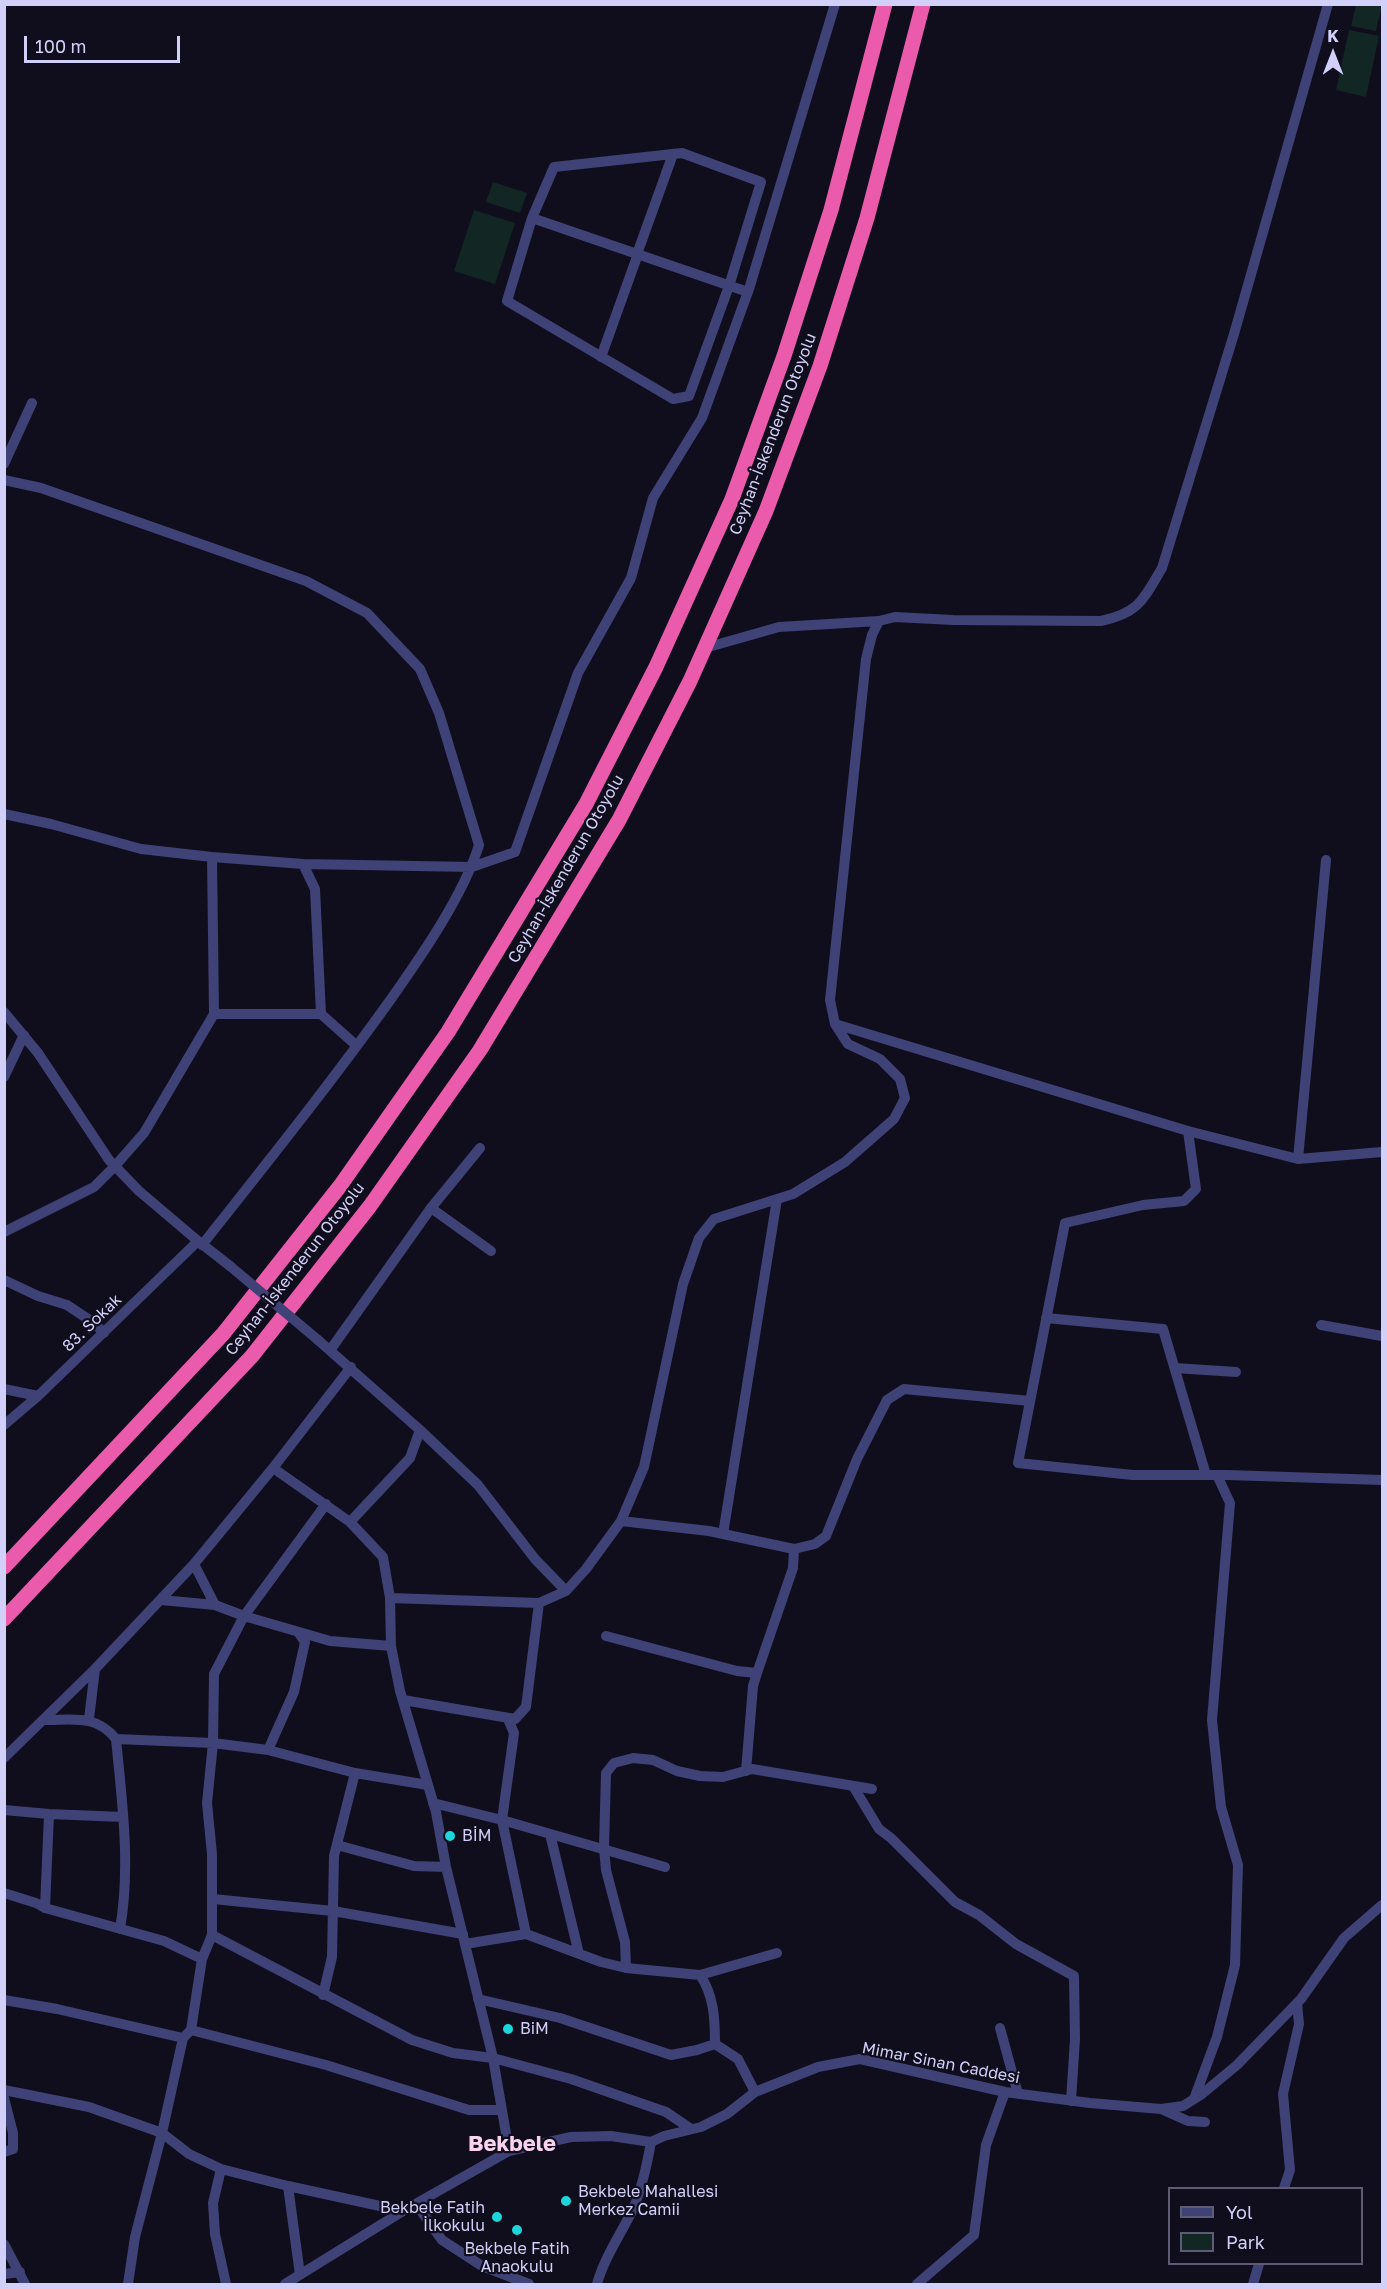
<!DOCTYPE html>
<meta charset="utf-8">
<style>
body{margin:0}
#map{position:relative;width:1387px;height:2289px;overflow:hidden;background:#100e1d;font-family:"Golos Text",sans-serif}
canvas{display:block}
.frame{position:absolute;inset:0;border:6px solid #d2d0f9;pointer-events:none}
.legend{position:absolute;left:1168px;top:2187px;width:195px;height:78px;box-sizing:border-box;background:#100e1d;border:2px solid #5e5c75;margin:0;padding:8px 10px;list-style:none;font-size:18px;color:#d2d0f9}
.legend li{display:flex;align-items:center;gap:12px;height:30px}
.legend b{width:30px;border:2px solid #5e5c75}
.north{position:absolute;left:1303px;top:24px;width:60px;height:60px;-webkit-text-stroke:4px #100e1d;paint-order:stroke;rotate:0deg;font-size:16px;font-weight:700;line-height:24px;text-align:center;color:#d2d0f9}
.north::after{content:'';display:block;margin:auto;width:21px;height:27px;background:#d2d0f9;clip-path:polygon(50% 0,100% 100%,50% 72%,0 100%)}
.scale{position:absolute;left:24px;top:36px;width:156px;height:27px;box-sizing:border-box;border:3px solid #d2d0f9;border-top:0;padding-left:8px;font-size:18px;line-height:21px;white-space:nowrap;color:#d2d0f9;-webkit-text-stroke:4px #100e1d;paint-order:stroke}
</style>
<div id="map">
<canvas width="1387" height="2289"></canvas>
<div class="frame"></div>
<ul class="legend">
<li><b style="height:8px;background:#3f4276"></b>Yol</li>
<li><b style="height:16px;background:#122624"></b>Park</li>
</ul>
<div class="north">K</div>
<div class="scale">100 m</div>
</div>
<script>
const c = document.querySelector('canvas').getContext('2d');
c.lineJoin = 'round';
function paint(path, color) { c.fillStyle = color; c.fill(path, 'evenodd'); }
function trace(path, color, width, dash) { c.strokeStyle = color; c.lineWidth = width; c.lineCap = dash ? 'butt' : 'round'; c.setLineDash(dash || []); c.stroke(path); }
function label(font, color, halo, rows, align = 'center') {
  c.font = font + ' "Golos Text",sans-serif'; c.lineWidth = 4.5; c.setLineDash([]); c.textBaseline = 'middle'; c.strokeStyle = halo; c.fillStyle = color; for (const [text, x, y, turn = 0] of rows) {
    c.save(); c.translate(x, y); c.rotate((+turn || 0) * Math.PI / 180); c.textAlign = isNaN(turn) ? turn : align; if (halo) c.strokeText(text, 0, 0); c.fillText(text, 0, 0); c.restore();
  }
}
const green = new Path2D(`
 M 1356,5 L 1382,5 L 1376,31 L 1351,26 Z
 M 1349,30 L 1379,36 L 1366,97 L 1336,90 Z
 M 493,182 L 527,193 L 520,213 L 486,202 Z
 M 474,210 L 515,223 L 495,284 L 454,271 Z`);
const minor = new Path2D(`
 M 682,153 L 761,182 L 729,286 L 689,396 L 673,399 L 507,301 L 532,218 L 554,167 Z
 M 532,218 L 748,292
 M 637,254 L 673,154
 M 601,357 L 638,254
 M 4,464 L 32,403
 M 4,480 L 41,488 L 306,581 L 367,613 L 420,669 L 439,713 L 479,845 C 463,896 422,955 391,999 C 331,1083 266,1164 202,1245
 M 705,648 L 779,627 L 879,621
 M 4,814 L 51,824 L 141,849 L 212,857 L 303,864 L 472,867 L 515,852 L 578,673 L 631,578 L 653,498 L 702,418 L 749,289 L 835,4
 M 303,864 L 315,889 L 321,1014
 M 4,1012 L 38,1053 L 109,1160 L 139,1191 L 198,1241 L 230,1266
 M 214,1014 L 321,1014 L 357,1046
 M 835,1024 L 1188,1131 L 1298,1159 L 1382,1152
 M 4,1077 L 24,1035
 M 1188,1131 L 1196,1189 L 1184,1201 L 1143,1205 L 1065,1223 L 1018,1463 L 1133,1475 L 1227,1475 L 1382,1480
 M 1298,1159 L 1326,860
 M 431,1208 L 491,1251
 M 4,1232 L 94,1187 L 115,1166 L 144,1133 L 214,1014 L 212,857
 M 4,1280 L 38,1296 L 67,1305 L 94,1323 L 104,1333
 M 1046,1318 L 1163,1329 L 1206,1475
 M 1321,1325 L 1382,1336
 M 318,1340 L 420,1430 L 478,1485 L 535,1559 L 566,1591
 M 331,1349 L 431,1208 L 480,1148
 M 1175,1368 L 1236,1372
 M 4,1389 L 38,1396
 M 4,1425 L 38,1396 L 198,1241
 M 273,1468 L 350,1522 L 383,1557 L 390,1598 L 391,1646 L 400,1691 L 436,1812 L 446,1867 L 493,2058 L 509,2151
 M 621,1521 L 709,1531 L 794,1549 L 815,1544 L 826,1536 L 857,1459 L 887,1400 L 904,1389 L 1030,1401
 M 350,1522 L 410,1458 L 420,1430
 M 723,1534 L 777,1199
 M 194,1564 L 215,1605
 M 390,1598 L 539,1603 L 566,1591 L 586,1569 L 621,1521 L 644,1467 L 683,1284 L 699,1238 L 714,1219 L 793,1194 L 845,1162 L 894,1119 L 905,1098 L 900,1079 L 880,1059 L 848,1044 L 835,1024 L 830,1000 L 866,659 L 872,635 L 879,621 L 895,617 L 953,620 L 1101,621 C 1139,613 1143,600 1162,568 L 1234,334 L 1328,4
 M 161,1600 L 215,1605 L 244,1616 L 330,1641 L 391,1646
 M 606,1636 L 737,1671 L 757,1673 L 793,1568 L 794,1549
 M 403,1700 L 515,1719 L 526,1707 L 539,1603
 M 89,1719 L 95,1669
 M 508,1719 L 514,1733 L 502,1820 L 526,1934
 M 44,1720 C 74,1720 96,1714 116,1739 L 213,1743 L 268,1750 L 355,1773 L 428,1785
 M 116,1739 C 122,1801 131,1866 120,1929
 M 268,1750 L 294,1692 L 305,1642 L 298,1632
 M 4,1758 L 95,1669 L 194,1564 L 273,1468 L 351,1367
 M 746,1771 L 753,1686 L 757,1673
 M 853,1786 L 879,1829 L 891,1838 L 955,1902 L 979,1915 L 1016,1944 L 1074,1976 L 1075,2039 L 1071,2101
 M 433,1803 L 502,1820 L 665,1867
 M 4,1810 L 49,1814 L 123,1817
 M 550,1834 L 579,1954
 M 337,1845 L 414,1866 L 446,1867
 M 4,1893 L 36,1903 L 45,1908 L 164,1941 L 202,1959
 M 213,1899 L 333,1911 L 463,1934
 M 45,1908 L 49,1814
 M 212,1935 L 412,2040 L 453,2053 L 493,2058 L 571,2079 L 666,2112 L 691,2129
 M 465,1944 L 526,1934 L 601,1962 L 626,1968 L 700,1975 L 777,1953
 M 626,1968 L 625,1942 L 606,1870 L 604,1848 L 606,1773 L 614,1763 L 633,1758 L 653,1760 L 677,1771 L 700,1776 L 723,1777 L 752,1769 L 872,1789
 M 700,1975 C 714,1995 715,2020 715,2044 L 738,2059 L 755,2092
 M 323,1995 L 332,1957 L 334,1856 L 355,1773
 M 478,1999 L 560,2018 L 671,2055 L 697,2050 L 715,2044
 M 4,2000 L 57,2009 L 183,2038
 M 1000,2028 L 1018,2094
 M 191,2030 L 326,2065 L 469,2110 L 502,2110
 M 4,2090 L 89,2107 L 162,2133 L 189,2154 L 221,2169 L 288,2186 L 403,2211
 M 4,2098 L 13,2133 L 13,2149 L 4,2152
 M 1194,2099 L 1217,2037 L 1235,1965 L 1238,1865 L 1221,1807 L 1212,1720 L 1230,1503 L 1217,1475
 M 1161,2109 L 1188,2121 L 1205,2122
 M 221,2169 L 213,2203 L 215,2234 L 226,2284
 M 288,2186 L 300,2275
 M 1284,2188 L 1290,2170 L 1283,2094 L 1299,2024 L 1297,2003
 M 416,2204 L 442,2240 L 482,2266 L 529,2284
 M 4,2244 L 25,2284
 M 4,2274 L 20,2272
 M 128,2284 L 135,2237 L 162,2133 L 183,2038 L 191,2030 L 202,1959 L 212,1935 L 212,1854 L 207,1803 L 213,1743 L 214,1674 L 244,1616 L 326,1504
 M 285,2284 L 403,2211 L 509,2151 L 571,2137 L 611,2136 L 651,2142 L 664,2136 L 701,2127 L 727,2114 L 755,2092 L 818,2067 L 860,2059 L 1005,2092 L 1090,2103 L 1161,2109 L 1183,2106 L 1202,2094 L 1237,2065 L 1301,1999 L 1344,1938 L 1382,1905
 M 597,2284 C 604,2258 621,2234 633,2209 C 642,2188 647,2165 651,2142
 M 917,2284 L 974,2235 L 986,2145 L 1005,2092
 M 1253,2284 L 1259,2264`);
const highway = new Path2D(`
 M 4,1567 L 223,1334 L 340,1186 L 448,1032 L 586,804 L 656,667 L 732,499 L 784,356 L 831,210 L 885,4
 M 4,1619 L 252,1356 L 370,1206 L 480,1050 L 619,820 L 690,681 L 766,511 L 820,366 L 867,218 L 923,4`);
const minorBridge = new Path2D(`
 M 230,1266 L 318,1340`);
const markers = [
 [450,1836,6,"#1cd6d9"],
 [508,2029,6,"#1cd6d9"],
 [566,2201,6,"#1cd6d9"],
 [497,2217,6,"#1cd6d9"],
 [517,2230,6,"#1cd6d9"]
];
const streetNames = [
 ["Ceyhan-İskenderun Otoyolu",773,434,-69],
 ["Ceyhan-İskenderun Otoyolu",566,869,-60],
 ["Ceyhan-İskenderun Otoyolu",295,1269,-52],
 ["83. Sokak",92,1323,-44],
 ["Mimar Sinan Caddesi",941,2063,11]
];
const poiNames = [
 ["BİM",462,1836],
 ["BiM",520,2029],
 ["Bekbele Mahallesi",578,2192],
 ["Merkez Camii",578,2210],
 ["Bekbele Fatih",485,2208,"right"],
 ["İlkokulu",485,2226,"right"],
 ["Bekbele Fatih",517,2249,"center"],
 ["Anaokulu",517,2267,"center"]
];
const districtNames = [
 ["Bekbele",512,2144]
];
paint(green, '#122624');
trace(minor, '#3f4276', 10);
trace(highway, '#ea5bab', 15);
trace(minorBridge, '#3f4276', 10);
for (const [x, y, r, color] of markers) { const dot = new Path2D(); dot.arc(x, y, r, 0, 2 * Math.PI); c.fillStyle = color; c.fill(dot); trace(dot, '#100e1d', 2); }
label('16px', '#d2d0f9', '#100e1d', streetNames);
label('16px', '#d2d0f9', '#100e1d', poiNames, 'left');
label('bold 22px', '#f9d2ee', '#100e1d', districtNames);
</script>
